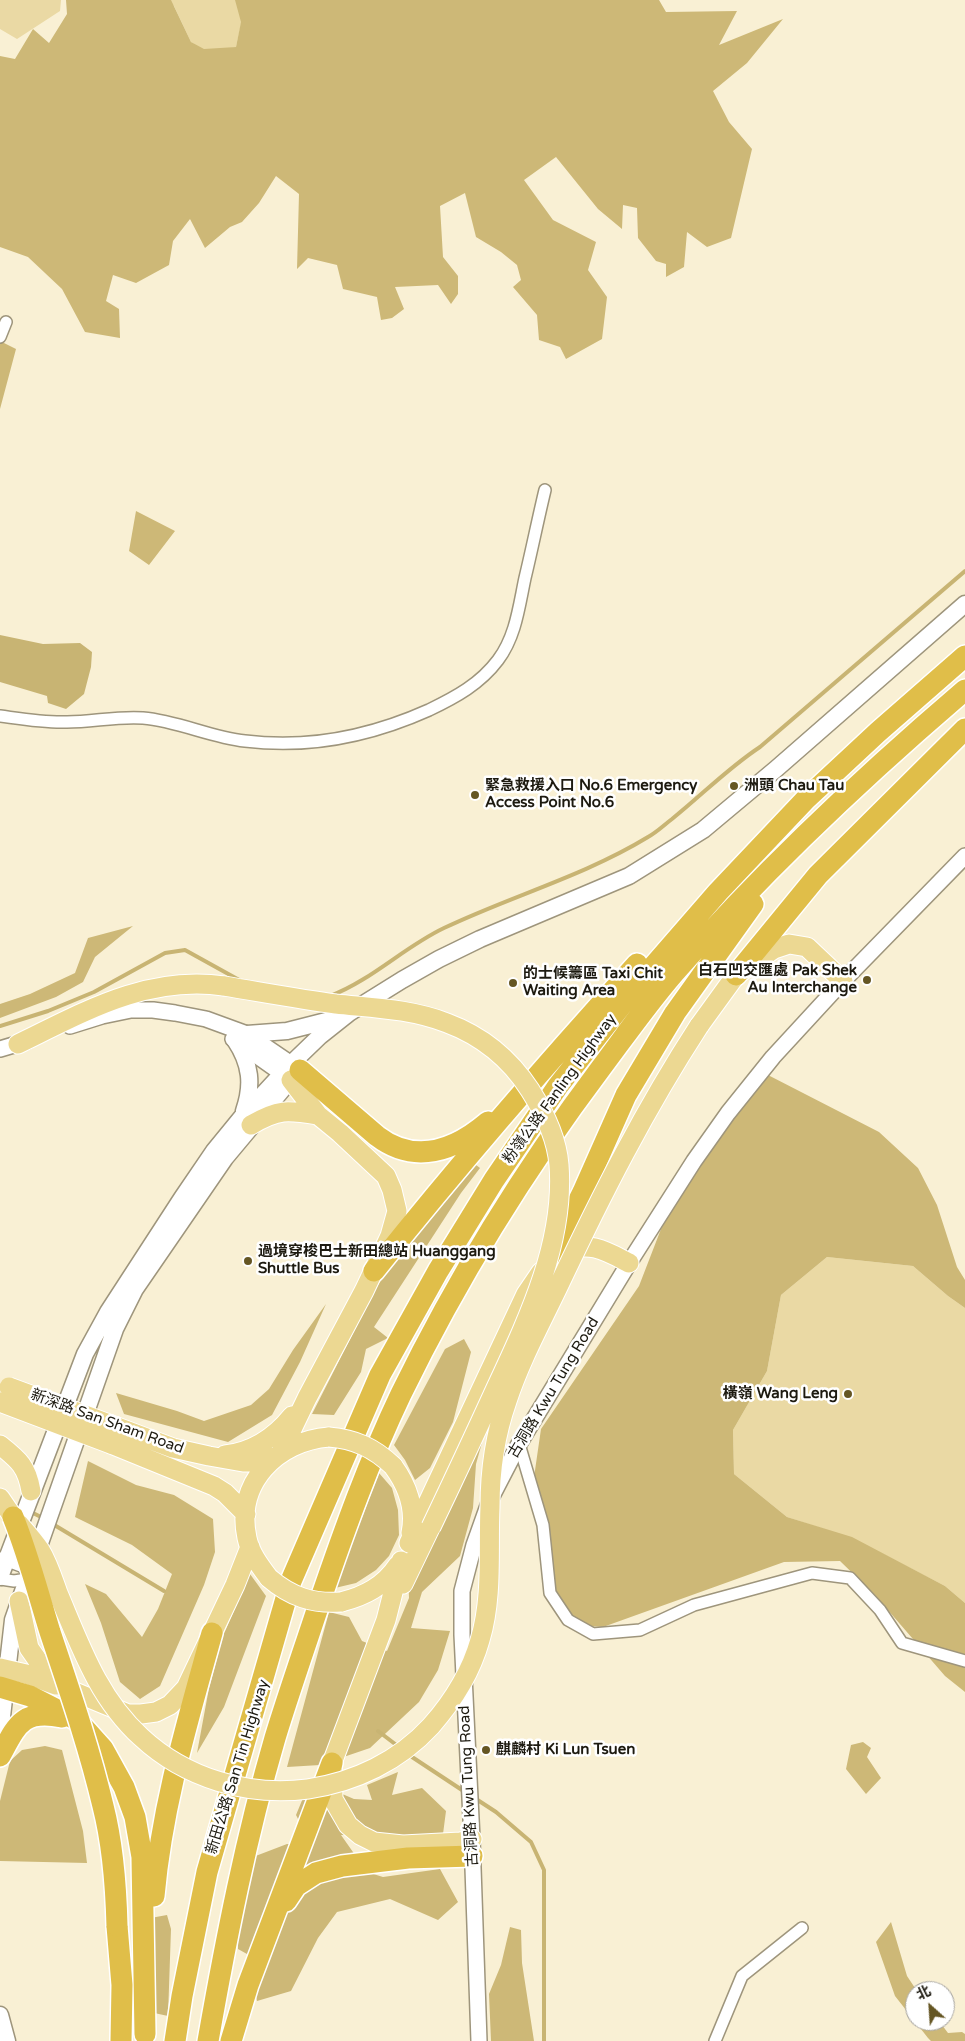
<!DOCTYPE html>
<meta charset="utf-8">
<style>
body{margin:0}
#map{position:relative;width:965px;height:2041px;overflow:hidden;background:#f9f0d4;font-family:"Varela Round","Noto Sans SC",sans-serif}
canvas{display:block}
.north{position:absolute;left:905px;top:1981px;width:50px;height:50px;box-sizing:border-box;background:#fff;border:1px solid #a5a39f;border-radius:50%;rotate:334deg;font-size:14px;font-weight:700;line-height:20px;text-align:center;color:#1d1a10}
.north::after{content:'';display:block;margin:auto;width:18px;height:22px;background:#655623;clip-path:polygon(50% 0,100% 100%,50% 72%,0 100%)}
</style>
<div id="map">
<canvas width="965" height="2041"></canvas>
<div class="north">北</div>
</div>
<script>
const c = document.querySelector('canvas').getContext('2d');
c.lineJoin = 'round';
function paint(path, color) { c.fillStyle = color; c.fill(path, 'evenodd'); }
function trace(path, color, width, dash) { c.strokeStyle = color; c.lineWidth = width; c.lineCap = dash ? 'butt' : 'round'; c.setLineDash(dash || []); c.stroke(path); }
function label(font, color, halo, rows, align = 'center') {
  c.font = font + ' "Varela Round","Noto Sans SC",sans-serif'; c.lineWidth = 5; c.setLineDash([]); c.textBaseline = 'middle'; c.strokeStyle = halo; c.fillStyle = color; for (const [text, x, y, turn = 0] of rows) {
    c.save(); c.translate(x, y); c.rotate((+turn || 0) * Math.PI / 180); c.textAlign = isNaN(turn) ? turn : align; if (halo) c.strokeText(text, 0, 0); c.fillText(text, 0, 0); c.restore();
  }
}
const green = new Path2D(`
 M 0,0 L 61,0 L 60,11 L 17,39 L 0,29 Z
 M 166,0 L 237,0 L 243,15 L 236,47 L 206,53 L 191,42 L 174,6 Z
 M 827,1257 L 913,1266 L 948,1296 L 965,1308 L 965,1603 L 945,1586 L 852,1538 L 787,1517 L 734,1474 L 733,1430 L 767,1371 L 781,1295 Z`);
const forest = new Path2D(`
 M 66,0 L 171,0 L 191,42 L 204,49 L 236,47 L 241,22 L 235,0 L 659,0 L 666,12 L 737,11 L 719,45 L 783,19 L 747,63 L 713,91 L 729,122 L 752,149 L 731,238 L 707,247 L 687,232 L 684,267 L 666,277 L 666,264 L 656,261 L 638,238 L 637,208 L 623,205 L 622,229 L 598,209 L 556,157 L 524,180 L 553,220 L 596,242 L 588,270 L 607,297 L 602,339 L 566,359 L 560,347 L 539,340 L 537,315 L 513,287 L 521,280 L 517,265 L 501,252 L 476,237 L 465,193 L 440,206 L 443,257 L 458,276 L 458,294 L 451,304 L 438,285 L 395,287 L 404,309 L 392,318 L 381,320 L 377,297 L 343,289 L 337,265 L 308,258 L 297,269 L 299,194 L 276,176 L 259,203 L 242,222 L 230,227 L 205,248 L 190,219 L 173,241 L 169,265 L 136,283 L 113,275 L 106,301 L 119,309 L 120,338 L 85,332 L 62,289 L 28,257 L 0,247 L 0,56 L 15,59 L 33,29 L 49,43 L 67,14 Z
 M 0,341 L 16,349 L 0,409 Z
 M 136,511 L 175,531 L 149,565 L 129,551 Z
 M 133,926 L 95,957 L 83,982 L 56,997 L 0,1018 L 0,1004 L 30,994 L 75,973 L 88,938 Z
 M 766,1074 L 879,1132 L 918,1168 L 937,1205 L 957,1267 L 965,1280 L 965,1308 L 948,1296 L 913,1266 L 827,1257 L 781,1295 L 767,1371 L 733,1430 L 734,1474 L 787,1517 L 852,1537 L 945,1586 L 965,1603 L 965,1692 L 945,1676 L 874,1594 L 840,1561 L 784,1562 L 603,1627 L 572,1625 L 544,1565 L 532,1491 L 541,1429 L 639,1286 L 661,1229 L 722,1124 Z
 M 459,1152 L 480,1168 L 461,1193 L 374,1327 L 388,1338 L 366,1349 L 361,1372 L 334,1415 L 312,1414 L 375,1290 L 402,1247 L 453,1158 Z
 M 326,1304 L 300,1362 L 272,1415 L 228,1442 L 124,1414 L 116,1393 L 177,1411 L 204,1421 L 251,1405 L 269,1389 L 293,1350 Z
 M 464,1339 L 471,1352 L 453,1422 L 430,1468 L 415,1480 L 405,1460 L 394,1445 L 445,1349 Z
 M 485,1432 L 476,1464 L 473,1508 L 460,1556 L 422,1592 L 411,1628 L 450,1631 L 438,1670 L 419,1702 L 370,1748 L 320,1765 L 287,1767 L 329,1612 L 349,1617 L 362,1641 L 387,1651 L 409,1598 L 408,1569 Z
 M 88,1461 L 136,1485 L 174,1495 L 213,1519 L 215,1552 L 204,1585 L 160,1686 L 140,1699 L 120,1682 L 101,1623 L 85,1584 L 106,1594 L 142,1637 L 158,1609 L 172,1574 L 132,1545 L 75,1517 Z
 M 379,1473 L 392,1488 L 398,1510 L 399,1535 L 389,1556 L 376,1570 L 356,1583 L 335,1588 Z
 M 250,1574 L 266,1596 L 224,1707 L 197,1753 L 209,1688 L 223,1636 Z
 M 863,1742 L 871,1748 L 867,1757 L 881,1778 L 866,1794 L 846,1769 L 851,1745 Z
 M 45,1746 L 62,1750 L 83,1831 L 87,1863 L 0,1861 L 0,1801 L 10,1761 L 22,1750 Z
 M 398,1772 L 392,1795 L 422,1788 L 446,1811 L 443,1834 L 393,1836 L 341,1835 L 367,1872 L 383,1877 L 440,1869 L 458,1902 L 438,1920 L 390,1899 L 337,1912 L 318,1938 L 291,1991 L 257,2001 L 247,1954 L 238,1949 L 238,1918 L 253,1857 L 287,1844 L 312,1846 L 296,1815 L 303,1798 L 321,1820 L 325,1810 L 340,1793 L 354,1799 L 372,1800 L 367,1785 Z
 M 167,1915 L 171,1929 L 168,2016 L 136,2009 L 134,1921 Z
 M 891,1922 L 907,1976 L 917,1991 L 915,1991 L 915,2021 L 939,2021 L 948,2033 L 962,2032 L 965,2034 L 965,2041 L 931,2041 L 928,2038 L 895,1996 L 876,1942 Z
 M 510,1927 L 521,1930 L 522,1963 L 534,2041 L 491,2041 L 489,1994 L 501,1965 Z`);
const water = new Path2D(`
 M 0,635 L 43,644 L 80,643 L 92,652 L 91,667 L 84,694 L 66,709 L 48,703 L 47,696 L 0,682 Z`);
const stream = new Path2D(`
 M 330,996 C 372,980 404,947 444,928 C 511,896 584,876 648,837 C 657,832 664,825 672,819 C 702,795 728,768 760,747 L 965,571
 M 0,1026 L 48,1011 L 94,992 L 165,953 L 185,950 L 241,981
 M 29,1511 L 45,1519
 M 51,1523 L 164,1591
 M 378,1731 L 399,1747
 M 409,1755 L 465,1792
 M 473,1797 L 496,1812 L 531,1842 L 544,1870 L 544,2041`);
const minor = new Path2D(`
 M 0,337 L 6,322
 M 0,716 C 22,719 45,723 67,722 C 93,722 117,716 143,718 C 178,721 210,737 245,741 C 309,749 371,736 429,710 C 456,697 480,684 498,660 C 516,636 519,606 525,578 C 532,549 538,519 545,490
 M 519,1444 L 543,1525 L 550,1593 L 568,1620 L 593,1634 L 640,1630 L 694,1605 L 812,1573 L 850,1578 L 880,1610 L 902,1643 L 965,1661
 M 0,1558 L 21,1566 L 29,1571
 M 0,1579 L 14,1581 L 27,1579
 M 715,2041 L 742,1976 L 802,1928`);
const tertiary = new Path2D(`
 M 70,1026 L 102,1016 L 131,1010 L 153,1010 L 175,1013 L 206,1019 L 247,1034 L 300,1070
 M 233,1039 L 291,1080
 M 0,1049 L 27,1041
 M 479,2041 L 472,1839 L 462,1635 L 462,1591 L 474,1545 L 490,1500 L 519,1444 L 629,1263 L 694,1161 L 728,1113 L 773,1057 L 843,981 L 965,856`);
const secondary = new Path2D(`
 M 247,1034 L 287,1031 L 338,1018
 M 235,1040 C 251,1064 253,1085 244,1111
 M 0,1577 L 85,1354 L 108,1312 L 182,1198 L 214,1151 L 241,1118 L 292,1063 L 320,1036 L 349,1013 L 402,980 L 439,959 L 480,939 L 629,876 L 703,830 L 776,769 L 965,604
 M 0,1734 L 13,1620 L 115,1329 L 135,1289 L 225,1158 L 286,1085
 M 0,2015 L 7,2041`);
const primary = new Path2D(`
 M 699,1026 L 736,975 L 774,949 L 789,944 L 807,947 L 843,981
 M 18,1044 C 84,1012 147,975 224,986
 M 251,1125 C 278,1109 287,1110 318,1115
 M 564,1253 C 587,1239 608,1252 629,1263
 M 117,1427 L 173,1448 L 209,1456 L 243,1462 L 255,1462 L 274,1457
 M 111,1444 L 214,1486 L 225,1493 L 246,1514
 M 0,1445 C 19,1460 27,1467 31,1491
 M 281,1452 L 307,1398 L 364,1291 L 390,1236 L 397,1211 L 392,1190 L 386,1176 L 340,1133 L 318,1115 L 291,1080
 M 225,1455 C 253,1452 275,1437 292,1416
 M 393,1466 C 407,1485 416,1509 411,1533
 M 0,1498 L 13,1517
 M 409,1543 L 526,1294 L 541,1272
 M 401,1561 L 386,1620 L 332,1763 L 333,1799 L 348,1825 L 360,1835 L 374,1842 L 403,1845 L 461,1842 L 472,1839
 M 269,1578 C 260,1566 250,1553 247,1538 C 235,1483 277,1441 329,1437
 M 403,1584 L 430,1528
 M 19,1601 L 29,1648 L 43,1668 L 53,1678 L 65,1688 L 128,1714 L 141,1714 L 156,1712 L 170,1705 L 186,1688 L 235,1585 L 250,1547
 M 341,1602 C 365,1596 384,1586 398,1565
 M 0,1668 L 26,1674 L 56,1685`);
const motorway = new Path2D(`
 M 736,975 L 818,875 L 965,729
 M 300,1070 L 377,1136 C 415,1165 454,1151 488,1122
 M 551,1256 L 583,1192 L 626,1095 L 675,1013 L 753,904
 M 374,1271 C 458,1166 546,1064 637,964
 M 0,1687 L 30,1696 L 77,1720 L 103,1749 L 124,1787 L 135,1817 L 142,1857 L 145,2034
 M 0,1756 C 17,1725 22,1709 62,1717
 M 154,1896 C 162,1805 188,1720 212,1633
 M 286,1901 L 296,1886 L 316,1873 L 342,1866 L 408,1858 L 472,1856
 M 117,1926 L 122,1985 L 121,2041
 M 175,2041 L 182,1996 L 207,1872 L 291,1581 L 380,1375 L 438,1271 L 494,1180 L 558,1086 L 638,984 L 718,892 L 806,799 L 878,732 L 965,656
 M 208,2041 C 226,1939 246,1837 275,1738 C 289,1692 305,1647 320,1601 C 344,1531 369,1461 401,1394 C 457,1279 525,1169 601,1068 C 625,1036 648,1003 674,973 C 763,871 862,778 965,690
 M 231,2041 L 248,1985 L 332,1763`);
const primaryBridge = new Path2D(`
 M 224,986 C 261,992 299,999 336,1004 C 374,1008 411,1009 447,1023 C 482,1036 510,1059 530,1090 C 544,1112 557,1139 559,1165 C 565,1242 528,1319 496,1388 C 475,1434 453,1481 431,1527
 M 9,1387 L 117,1427
 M 0,1402 L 111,1444
 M 329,1437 C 355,1439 374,1448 393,1466
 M 19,1524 C 26,1532 34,1541 40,1550 C 48,1563 53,1579 58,1593 C 80,1645 98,1698 141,1737 C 185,1778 248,1797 308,1789 C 355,1782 399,1761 431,1726 C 453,1701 471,1672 480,1640 C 493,1596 488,1551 490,1507 C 490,1471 495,1435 507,1401 C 520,1361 541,1323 559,1285 C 601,1196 645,1109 699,1026
 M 269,1578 C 291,1597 313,1604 341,1602`);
const motorwayBridge = new Path2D(`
 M 13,1517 C 28,1554 38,1593 50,1632 C 69,1689 89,1747 103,1806 C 113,1845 116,1886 117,1926`);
const markers = [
 [734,786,5,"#655623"],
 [475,795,5,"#655623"],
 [867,980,5,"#655623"],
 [513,983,5,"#655623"],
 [248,1261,5,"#655623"],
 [848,1394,5,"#655623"],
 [486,1750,5,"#655623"]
];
const poiNames = [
 ["緊急救援入口 No.6 Emergency",485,786],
 ["Access Point No.6",485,803],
 ["洲頭 Chau Tau",744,786],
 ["白石凹交匯處 Pak Shek",857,971,"right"],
 ["Au Interchange",857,988,"right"],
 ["的士候籌區 Taxi Chit",523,974],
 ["Waiting Area",523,991],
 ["過境穿梭巴士新田總站 Huanggang",258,1252],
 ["Shuttle Bus",258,1269],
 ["橫嶺 Wang Leng",838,1394,"right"],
 ["麒麟村 Ki Lun Tsuen",496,1750]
];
const streetNames = [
 ["粉嶺公路 Fanling Highway",560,1089,-54],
 ["古洞路 Kwu Tung Road",554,1388,-59],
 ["新深路 San Sham Road",107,1422,20],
 ["新田公路 San Tin Highway",238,1767,-73],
 ["古洞路 Kwu Tung Road",469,1786,-93]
];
paint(green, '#ead9a4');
paint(forest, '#cdb877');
paint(water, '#c8b473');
trace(stream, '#c8b473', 4);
trace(minor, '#9e957c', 14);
trace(tertiary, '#9e957c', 18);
trace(secondary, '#9e957c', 19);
trace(primary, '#fff', 21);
trace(motorway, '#fff', 24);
trace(minor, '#fff', 11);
trace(tertiary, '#fff', 15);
trace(secondary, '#fff', 16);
trace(primary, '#ecd892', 19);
trace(motorway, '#e0be49', 21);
trace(primaryBridge, '#fff', 21, []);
trace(motorwayBridge, '#fff', 24, []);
trace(primaryBridge, '#ecd892', 19);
trace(motorwayBridge, '#e0be49', 21);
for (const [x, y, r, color] of markers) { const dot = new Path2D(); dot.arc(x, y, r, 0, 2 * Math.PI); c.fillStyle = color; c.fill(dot); trace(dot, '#fff', 2); }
label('bold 15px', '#1d1a10', '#fff', poiNames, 'left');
label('15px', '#1d1a10', '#fff', streetNames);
</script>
